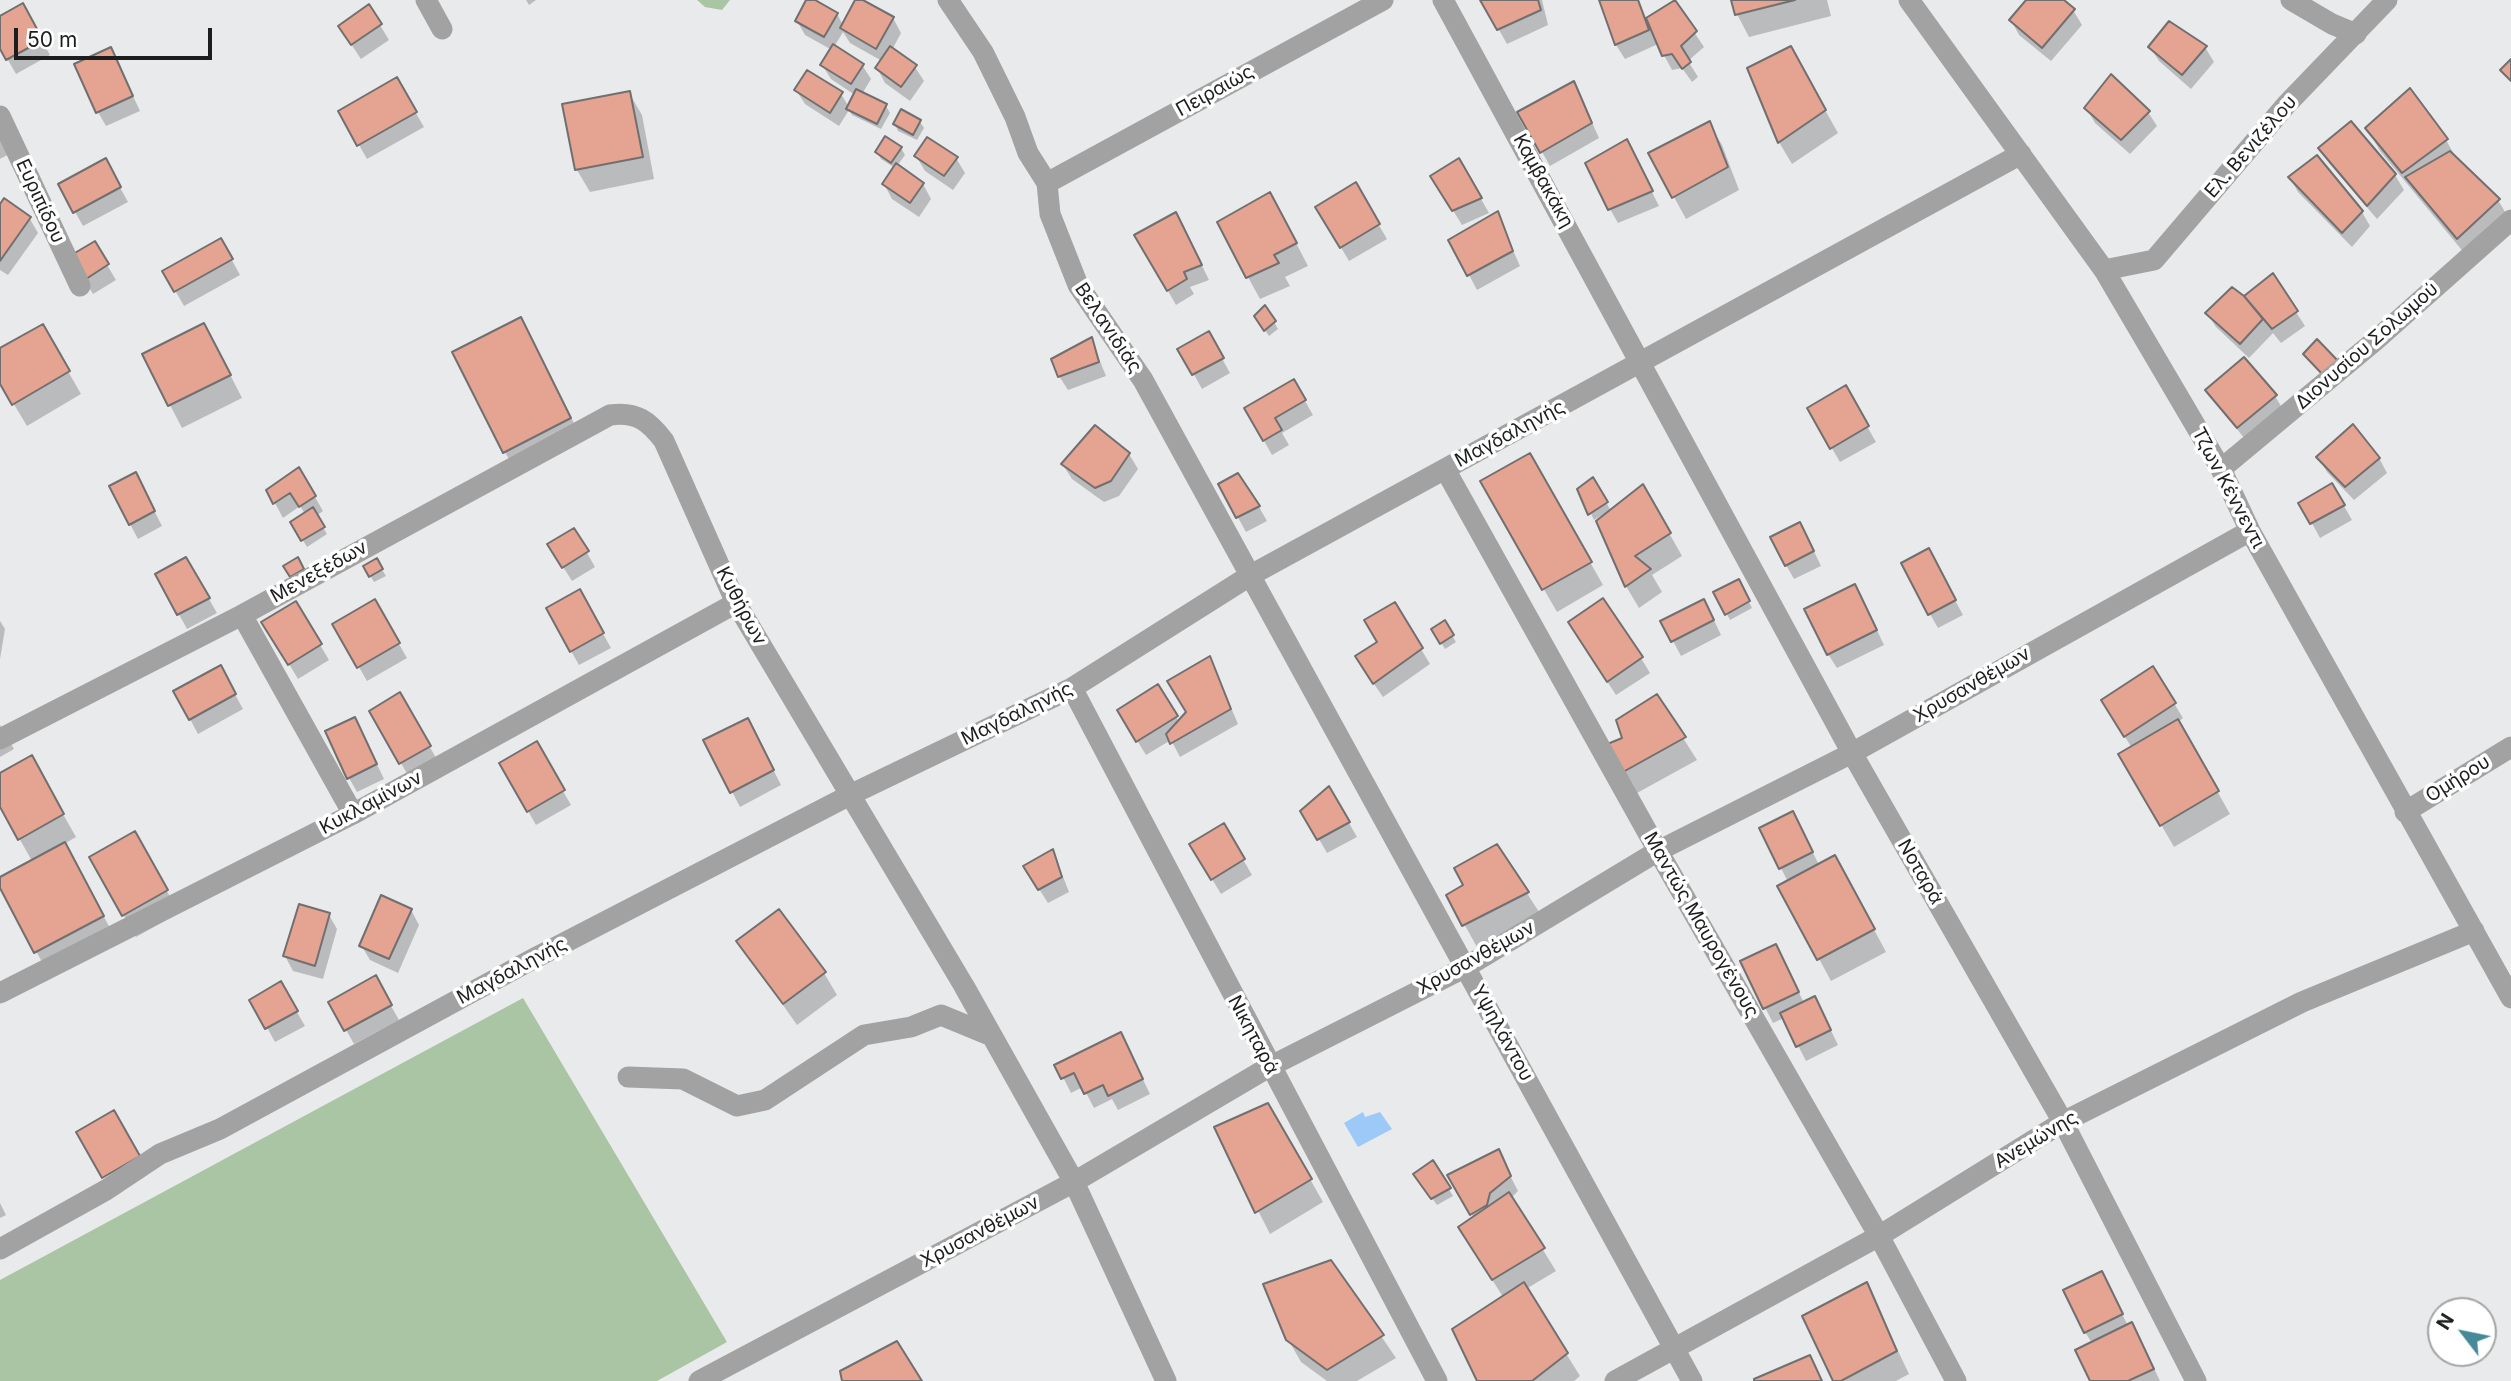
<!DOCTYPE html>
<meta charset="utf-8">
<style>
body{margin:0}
#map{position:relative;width:2511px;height:1381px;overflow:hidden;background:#e9eaec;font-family:Inter,sans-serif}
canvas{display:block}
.north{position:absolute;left:2427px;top:1297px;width:70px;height:70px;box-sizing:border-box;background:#fff;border:2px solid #a4a5a5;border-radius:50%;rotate:302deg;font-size:19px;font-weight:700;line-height:28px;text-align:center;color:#1c1d1d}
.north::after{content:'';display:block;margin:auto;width:24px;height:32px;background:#468998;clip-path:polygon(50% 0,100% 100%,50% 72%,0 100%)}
.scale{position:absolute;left:14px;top:28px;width:198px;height:32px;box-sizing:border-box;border:4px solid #1c1d1d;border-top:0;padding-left:9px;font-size:21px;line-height:24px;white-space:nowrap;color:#1c1d1d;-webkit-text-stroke:5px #fff;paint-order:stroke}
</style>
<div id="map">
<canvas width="2511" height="1381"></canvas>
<div class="north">N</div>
<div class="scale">50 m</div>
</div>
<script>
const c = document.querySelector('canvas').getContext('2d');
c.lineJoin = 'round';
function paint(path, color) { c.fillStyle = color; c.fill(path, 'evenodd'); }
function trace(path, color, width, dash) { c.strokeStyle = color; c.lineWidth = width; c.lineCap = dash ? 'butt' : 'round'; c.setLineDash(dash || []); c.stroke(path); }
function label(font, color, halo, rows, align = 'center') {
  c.font = font + ' Inter,sans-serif'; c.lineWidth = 7; c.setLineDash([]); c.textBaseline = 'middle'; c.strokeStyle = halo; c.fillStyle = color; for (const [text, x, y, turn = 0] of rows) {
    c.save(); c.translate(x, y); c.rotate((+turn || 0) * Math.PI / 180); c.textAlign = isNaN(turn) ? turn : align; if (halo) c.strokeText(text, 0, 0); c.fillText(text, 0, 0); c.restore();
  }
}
const green = new Path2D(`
 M 697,0 L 730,0 L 722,10 L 705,7 Z
 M 523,998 L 727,1342 L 657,1381 L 0,1381 L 0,1280 Z`);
const water = new Path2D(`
 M 1363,1112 L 1365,1117 L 1380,1112 L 1392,1129 L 1358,1147 L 1344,1123 Z`);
const shadow = new Path2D(`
 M 526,0 L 536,0 L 529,5 Z
 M 808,0 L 837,14 L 843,25 L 859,0 L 893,18 L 901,33 L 892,50 L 915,67 L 924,81 L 910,101 L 885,83 L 877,68 L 882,61 L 850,43 L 843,32 L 834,47 L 862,65 L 871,79 L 862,94 L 886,106 L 890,113 L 881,129 L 852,115 L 849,110 L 839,126 L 805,104 L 796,90 L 841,94 L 849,107 L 855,95 L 831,79 L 822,65 L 832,50 L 805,35 L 797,21 Z
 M 1482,0 L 1542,0 L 1548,25 L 1507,44 Z
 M 1603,0 L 1639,0 L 1647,20 L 1674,2 L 1704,47 L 1688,61 L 1698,77 L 1692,82 L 1682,68 L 1672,70 L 1658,44 L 1625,59 L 1616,45 L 1601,1 Z
 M 1733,0 L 1827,0 L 1831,16 L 1749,37 L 1737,14 Z
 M 2028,0 L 2061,0 L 2073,10 L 2082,25 L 2051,61 L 2019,35 L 2011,20 Z
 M 22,5 L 50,55 L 16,74 L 0,46 L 0,18 Z
 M 369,7 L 389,40 L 361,59 L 349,41 Z
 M 2150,47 L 2205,47 L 2214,62 L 2191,89 L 2159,61 Z
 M 118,64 L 140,111 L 106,126 L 98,112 Z
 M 1803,71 L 1838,133 L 1792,164 L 1779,142 Z
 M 396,79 L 424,127 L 367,159 L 340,111 Z
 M 629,93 L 642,115 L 654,179 L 590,192 L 577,170 L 565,106 Z
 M 1581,98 L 1599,138 L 1550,166 L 1520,113 Z
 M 2087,109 L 2148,112 L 2157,126 L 2130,154 L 2095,123 Z
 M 920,122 L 924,128 L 917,140 L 898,131 L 895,124 Z
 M 1709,123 L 1722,145 L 1739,190 L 1686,219 L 1650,153 Z
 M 2351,123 L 2395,175 L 2404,190 L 2377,219 L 2329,163 L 2320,149 Z
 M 0,128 L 13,152 L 0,159 Z
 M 2367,128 L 2446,140 L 2459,163 L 2498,200 L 2511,222 L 2470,260 L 2380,151 Z
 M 901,148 L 905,155 L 897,166 L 923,184 L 931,199 L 919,217 L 892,199 L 884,184 L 895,168 L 881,159 L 877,152 Z
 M 916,156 L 956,158 L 965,173 L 953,190 L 925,171 Z
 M 1634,156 L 1659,206 L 1618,223 L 1610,209 Z
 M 105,160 L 128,202 L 83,226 L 60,185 Z
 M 1459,160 L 1489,213 L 1462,225 L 1441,191 Z
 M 2290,178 L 2362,212 L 2370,226 L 2352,247 L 2298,192 Z
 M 1355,185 L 1387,239 L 1349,261 L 1317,207 Z
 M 0,207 L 30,219 L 38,233 L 8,275 L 0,270 Z
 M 1497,214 L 1520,266 L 1477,290 L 1451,241 Z
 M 1282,216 L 1308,266 L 1285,277 L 1290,286 L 1260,299 L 1248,277 Z
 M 1184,229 L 1209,280 L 1190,287 L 1194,294 L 1176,305 L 1137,236 Z
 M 221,240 L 240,275 L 184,306 L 164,271 Z
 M 94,243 L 116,280 L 93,294 L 71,258 Z
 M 2272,275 L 2305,326 L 2281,343 L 2273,333 L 2249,358 L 2216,327 L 2207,313 L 2244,298 Z
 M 1274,322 L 1278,329 L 1269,336 L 1260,323 Z
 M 42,326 L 81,394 L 27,426 L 0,381 L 0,350 Z
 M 1208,333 L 1230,373 L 1202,389 L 1180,349 Z
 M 1091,339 L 1106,376 L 1068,390 L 1059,376 Z
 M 533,342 L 583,441 L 517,474 L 505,452 Z
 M 216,347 L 242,398 L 182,428 L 144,355 Z
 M 1294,382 L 1313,415 L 1282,433 L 1289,445 L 1272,455 L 1246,409 Z
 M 1845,388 L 1876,442 L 1840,462 L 1809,409 Z
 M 2207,390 L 2275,396 L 2284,411 L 2247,442 Z
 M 1129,454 L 1138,469 L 1119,496 L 1104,502 L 1072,479 L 1063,465 Z
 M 1529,455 L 1603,585 L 1557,612 L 1482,482 Z
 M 2318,457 L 2379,458 L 2387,473 L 2354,500 L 2327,472 Z
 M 299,469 L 323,511 L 316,516 L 327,534 L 307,547 L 292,522 L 305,514 L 300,506 L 283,518 L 268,490 Z
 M 1593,479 L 1611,511 L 1643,487 L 1682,556 L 1652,575 L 1662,592 L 1639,608 L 1626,586 L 1605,516 L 1604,514 L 1594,520 L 1579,489 Z
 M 1220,485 L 1259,507 L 1267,521 L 1246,532 Z
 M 2332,485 L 2352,520 L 2320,538 L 2301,503 Z
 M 143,489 L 162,526 L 138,539 L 130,524 Z
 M 574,530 L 595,567 L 572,581 L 558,559 Z
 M 1808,539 L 1821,566 L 1794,579 L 1786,565 Z
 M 186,559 L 217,613 L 187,629 L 157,574 Z
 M 376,560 L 386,576 L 374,582 L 365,567 Z
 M 1936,565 L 1963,615 L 1938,628 L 1930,614 Z
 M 1738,581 L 1752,608 L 1730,620 L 1716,593 Z
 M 579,591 L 611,648 L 579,665 L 571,651 Z
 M 374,601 L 407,658 L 367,681 L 334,624 Z
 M 1863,601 L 1884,645 L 1837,668 L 1828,654 Z
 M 295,603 L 329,660 L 298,679 L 264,622 Z
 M 1394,604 L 1430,664 L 1383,697 L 1365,671 Z
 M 1712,616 L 1721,635 L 1681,656 L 1673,641 Z
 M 0,621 L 5,629 L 0,659 Z
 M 1444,622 L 1456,642 L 1445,649 L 1433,629 Z
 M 1578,637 L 1641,658 L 1650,673 L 1616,695 Z
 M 1210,658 L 1238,724 L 1180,757 L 1171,740 L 1146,755 L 1119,711 L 1158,687 L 1179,722 L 1188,713 Z
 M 220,667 L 243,709 L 198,734 L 175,691 Z
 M 2153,669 L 2183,718 L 2178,722 L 2230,814 L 2174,847 L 2121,755 L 2132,748 L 2111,715 Z
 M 399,695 L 438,761 L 409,777 L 371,711 Z
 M 1657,697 L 1697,760 L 1637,793 L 1607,746 L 1624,739 Z
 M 0,725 L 14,749 L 0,757 Z
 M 362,733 L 384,779 L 357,792 L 349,778 Z
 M 755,734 L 781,785 L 740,807 L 706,741 Z
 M 536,744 L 571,805 L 536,825 L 501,763 Z
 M 31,758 L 76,837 L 64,844 L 116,939 L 49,975 L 0,884 L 0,879 L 32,861 L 0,804 L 0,775 Z
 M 1329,788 L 1357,837 L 1327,853 L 1303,811 Z
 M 1223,825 L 1252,875 L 1221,894 L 1191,844 Z
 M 1801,828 L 1819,865 L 1847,879 L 1886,952 L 1831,981 L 1780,886 L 1788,882 L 1781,868 Z
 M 135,833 L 179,913 L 136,937 L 91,858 Z
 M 1497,847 L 1541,915 L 1477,947 L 1448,895 L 1465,886 Z
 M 1053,851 L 1069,892 L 1048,903 L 1034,881 Z
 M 411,910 L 419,925 L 398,973 L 370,960 L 361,945 Z
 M 329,915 L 337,929 L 323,979 L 293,971 L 285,956 Z
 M 738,941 L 824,973 L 837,995 L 797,1025 Z
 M 1783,960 L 1804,1003 L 1822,1012 L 1838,1045 L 1806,1061 L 1784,1018 L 1773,1023 L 1742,962 Z
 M 375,978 L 399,1020 L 354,1044 L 331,1003 Z
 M 280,983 L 305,1026 L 275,1042 L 252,1000 Z
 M 1128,1049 L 1150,1094 L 1118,1110 L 1112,1099 L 1094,1108 L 1083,1087 L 1071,1093 L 1057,1065 Z
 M 1268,1105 L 1323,1202 L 1270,1234 L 1216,1128 Z
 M 1498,1152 L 1518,1191 L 1511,1198 L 1556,1271 L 1526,1289 L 1580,1376 L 1574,1381 L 1479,1381 L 1503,1297 L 1473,1249 L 1474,1218 L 1449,1175 Z
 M 1433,1163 L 1453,1196 L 1437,1205 L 1420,1181 Z
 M 0,1203 L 6,1215 L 0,1218 Z
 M 1331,1262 L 1396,1358 L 1357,1381 L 1327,1381 L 1301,1362 L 1288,1339 Z
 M 2102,1273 L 2128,1326 L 2131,1325 L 2144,1347 L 2160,1381 L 2092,1381 L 2092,1343 L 2085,1332 Z
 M 1866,1284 L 1909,1374 L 1896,1381 L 1835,1381 Z`);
const building = new Path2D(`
 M 806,0 L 815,0 L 838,13 L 824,37 L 795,21 Z
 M 855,0 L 863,0 L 894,17 L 876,49 L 840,28 Z
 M 1480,0 L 1538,0 L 1541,10 L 1497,30 Z
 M 1599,0 L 1638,0 L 1649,30 L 1615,45 Z
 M 1675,0 L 1697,31 L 1681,46 L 1691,62 L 1682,69 L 1672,54 L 1662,56 L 1646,18 Z
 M 1731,0 L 1795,0 L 1735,15 Z
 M 2026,0 L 2064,0 L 2075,9 L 2042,48 L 2009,20 Z
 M 23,3 L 43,40 L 6,60 L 0,49 L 0,16 Z
 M 369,4 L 382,24 L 351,45 L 338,26 Z
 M 2169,21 L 2207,46 L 2182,75 L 2148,47 Z
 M 833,44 L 864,64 L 851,84 L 820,65 Z
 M 890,46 L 917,65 L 901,87 L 875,68 Z
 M 1791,46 L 1826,110 L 1778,143 L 1747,68 Z
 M 111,47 L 133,96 L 96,113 L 74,64 Z
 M 2511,59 L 2511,81 L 2500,70 Z
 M 807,70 L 843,92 L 830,113 L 794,90 Z
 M 2111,74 L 2150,111 L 2121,140 L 2084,108 Z
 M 397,77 L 417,112 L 357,146 L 338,111 Z
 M 1574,81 L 1592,123 L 1540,153 L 1517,112 Z
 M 2410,88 L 2448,139 L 2402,173 L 2365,128 Z
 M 856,89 L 887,104 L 877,124 L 846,109 Z
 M 630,91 L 643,157 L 575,170 L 562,104 Z
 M 901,109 L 921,120 L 913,135 L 893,124 Z
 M 1710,121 L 1728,167 L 1672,198 L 1648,153 Z
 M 2351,121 L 2396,174 L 2367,206 L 2318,148 Z
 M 885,136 L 902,147 L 891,163 L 875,152 Z
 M 927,137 L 958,157 L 944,176 L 914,156 Z
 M 1627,139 L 1653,191 L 1608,210 L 1585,163 Z
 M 2450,151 L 2500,199 L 2457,239 L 2405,177 Z
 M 2317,155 L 2363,211 L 2342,233 L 2288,177 Z
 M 106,158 L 121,187 L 73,213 L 58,184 Z
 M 1459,158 L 1482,198 L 1452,211 L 1430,176 Z
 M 896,163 L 924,183 L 910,203 L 882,184 Z
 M 1356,182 L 1380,224 L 1340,248 L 1315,207 Z
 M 1270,192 L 1297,243 L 1274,255 L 1279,263 L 1246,278 L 1217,222 Z
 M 4,198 L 31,217 L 0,261 L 0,204 Z
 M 1498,211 L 1513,251 L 1467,276 L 1448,240 Z
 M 1176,212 L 1202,265 L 1184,272 L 1187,279 L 1167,291 L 1134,235 Z
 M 221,238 L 233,259 L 174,292 L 162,271 Z
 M 95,241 L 109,264 L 83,281 L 68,257 Z
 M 2273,273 L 2298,311 L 2272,329 L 2244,296 Z
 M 2232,287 L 2244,296 L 2263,319 L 2240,344 L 2205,313 Z
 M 1265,305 L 1276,321 L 1264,331 L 1254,316 Z
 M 521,317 L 571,418 L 503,453 L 452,352 Z
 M 204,323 L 231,375 L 168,406 L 142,354 Z
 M 43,324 L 70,371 L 12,405 L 0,384 L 0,348 Z
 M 1209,331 L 1224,358 L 1192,375 L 1177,349 Z
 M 1092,337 L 1099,362 L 1058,377 L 1051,359 Z
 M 2317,339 L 2340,363 L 2325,377 L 2303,354 Z
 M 2244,357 L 2277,395 L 2237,428 L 2205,390 Z
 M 1294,379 L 1306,400 L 1275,418 L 1282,430 L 1263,441 L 1244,408 Z
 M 1846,385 L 1869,426 L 1830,449 L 1807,408 Z
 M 2353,424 L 2380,458 L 2345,487 L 2316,457 Z
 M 1095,425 L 1130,453 L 1111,481 L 1095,488 L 1061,464 Z
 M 1530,453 L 1592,562 L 1542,590 L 1480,481 Z
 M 299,467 L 316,496 L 299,507 L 290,493 L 273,504 L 266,490 Z
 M 136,472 L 155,511 L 129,525 L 109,486 Z
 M 1238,473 L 1260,506 L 1236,518 L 1218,484 Z
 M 1593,477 L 1608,502 L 1588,515 L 1577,489 Z
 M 2332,483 L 2345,505 L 2310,524 L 2298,503 Z
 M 1643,484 L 1671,533 L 1635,556 L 1651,569 L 1625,587 L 1596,521 Z
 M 313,507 L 325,527 L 301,541 L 290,522 Z
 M 1800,522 L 1814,551 L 1785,566 L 1770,537 Z
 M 574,528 L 589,551 L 562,568 L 547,544 Z
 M 1929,548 L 1956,600 L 1928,615 L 1901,563 Z
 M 186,557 L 210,598 L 177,615 L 155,574 Z
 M 298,557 L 304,569 L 290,577 L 283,566 Z
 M 377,558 L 383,569 L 369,577 L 363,566 Z
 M 1739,579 L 1750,601 L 1725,615 L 1713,592 Z
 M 1855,584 L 1877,630 L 1827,655 L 1804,609 Z
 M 580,589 L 604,633 L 570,652 L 546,608 Z
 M 1603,598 L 1643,657 L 1607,682 L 1568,622 Z
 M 375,599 L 400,643 L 357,668 L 332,624 Z
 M 1704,599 L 1714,620 L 1671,642 L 1660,621 Z
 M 296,601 L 322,644 L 288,665 L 261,622 Z
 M 1395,602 L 1423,648 L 1373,684 L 1355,656 L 1377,642 L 1364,620 Z
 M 1445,620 L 1454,635 L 1440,644 L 1431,629 Z
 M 1210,656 L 1231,709 L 1170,744 L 1166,734 L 1186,712 L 1167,681 Z
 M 221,665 L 236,694 L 189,720 L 173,691 Z
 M 2153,666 L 2176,703 L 2124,737 L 2101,700 Z
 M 1158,684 L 1178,716 L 1136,742 L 1117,710 Z
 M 400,692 L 431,746 L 399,764 L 369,711 Z
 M 1657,694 L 1686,737 L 1623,772 L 1605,745 L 1622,738 L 1616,720 Z
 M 355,717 L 377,764 L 347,779 L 325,731 Z
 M 748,718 L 774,770 L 730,793 L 703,740 Z
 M 2178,719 L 2219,791 L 2160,826 L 2118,754 Z
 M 537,741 L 565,790 L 527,812 L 499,763 Z
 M 32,755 L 64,814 L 18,840 L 0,807 L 0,773 Z
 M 1329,786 L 1350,822 L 1317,840 L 1300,811 Z
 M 1793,811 L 1813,852 L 1779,869 L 1759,828 Z
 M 1224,823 L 1245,859 L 1211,880 L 1189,844 Z
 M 135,831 L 168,890 L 122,916 L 89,857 Z
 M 65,842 L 104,916 L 34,953 L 0,888 L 0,877 Z
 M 1497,844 L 1529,892 L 1462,926 L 1446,895 L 1463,885 L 1454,868 Z
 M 1053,849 L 1062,877 L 1038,890 L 1023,866 Z
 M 1835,855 L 1875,929 L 1817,960 L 1777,886 Z
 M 381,895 L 412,909 L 389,959 L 359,946 Z
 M 299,904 L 330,913 L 315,966 L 283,956 Z
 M 779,909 L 826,972 L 783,1004 L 736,941 Z
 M 1776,944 L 1799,992 L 1763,1009 L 1740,961 Z
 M 376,975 L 392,1005 L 344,1031 L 328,1002 Z
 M 281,981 L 298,1011 L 265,1029 L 249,1000 Z
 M 1815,996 L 1831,1030 L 1796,1047 L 1780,1013 Z
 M 1121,1032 L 1143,1079 L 1108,1096 L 1103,1085 L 1084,1094 L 1074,1073 L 1061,1079 L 1054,1065 Z
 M 1268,1103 L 1312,1179 L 1255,1213 L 1214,1127 Z
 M 114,1110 L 140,1156 L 102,1178 L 76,1132 Z
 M 1499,1149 L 1511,1176 L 1490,1193 L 1487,1205 L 1470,1215 L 1447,1175 Z
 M 1433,1160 L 1451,1188 L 1431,1199 L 1413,1174 Z
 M 1509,1192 L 1545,1248 L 1492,1280 L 1458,1227 Z
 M 1331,1260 L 1384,1335 L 1327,1370 L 1286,1340 L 1263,1284 Z
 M 2102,1271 L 2123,1314 L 2084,1333 L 2063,1290 Z
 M 1524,1282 L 1568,1353 L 1532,1381 L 1477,1381 L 1452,1329 Z
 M 1867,1282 L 1897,1351 L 1841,1381 L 1833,1381 L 1802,1316 Z
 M 2132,1322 L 2154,1369 L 2128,1381 L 2090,1381 L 2075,1350 Z
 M 897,1341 L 922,1381 L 842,1381 L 840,1371 Z
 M 1810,1355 L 1822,1381 L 1754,1381 L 1754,1379 Z`);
const minor = new Path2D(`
 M 426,0 L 442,29
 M 948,0 L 983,52 L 1015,117 L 1028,153 L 1047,183 L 1050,214 L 1078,285 L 1143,380 L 1692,1381
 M 1443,0 L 1852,753 L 2063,1122 L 2196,1381
 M 1909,0 L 2104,270 L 2221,469 L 2250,531 L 2511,998
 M 2291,0 L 2332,24 L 2356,34
 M 0,116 L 80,286
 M 1047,183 L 1383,0
 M 2104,270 L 2154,260 L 2286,105 L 2387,0
 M 1445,469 L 1658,851 L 1879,1236 L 1956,1381
 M 2221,469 L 2376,340 L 2511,220
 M 242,615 L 353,814
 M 1072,688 L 1437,1381
 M 0,739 L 242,615 L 610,415 C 636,411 649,421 664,441 L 736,603 L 964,986 L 1074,1182 L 1166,1381
 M 2405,812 L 2511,747
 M 0,993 L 353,814 L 736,603
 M 628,1077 L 683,1079 L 737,1106 L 765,1100 L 864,1035 L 911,1027 L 941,1015 L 992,1036
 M 0,1249 L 106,1190 L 160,1154 L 220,1129 L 533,959 L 852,794 L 1072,688 L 1251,575 L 2021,154
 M 699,1381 L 1074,1182 L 1269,1067 L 1466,967 L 1658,851 L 1852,753 L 2250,531
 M 1615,1381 L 1879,1236 L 2063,1122 L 2302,1002 L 2474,931`);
const streetNames = [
 ["Πειραιώς",1215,91,-29],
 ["Ελ. Βενιζέλου",2251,147,-49],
 ["Καμβακάκη",1543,181,61],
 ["Ευριπίδου",40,201,65],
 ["Βελανιδιάς",1108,328,56],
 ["Διονυσίου Σολωμού",2367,346,-41],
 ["Μαγδαληνής",1510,434,-28],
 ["Τζων Κέννεντι",2228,488,62],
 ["Μενεξέδων",319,572,-29],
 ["Κυθήρων",741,606,62],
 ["Χρυσανθέμων",1972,685,-30],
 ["Μαγδαληνής",1017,714,-26],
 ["Ομήρου",2458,779,-32],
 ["Κυκλαμίνων",371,803,-28],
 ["Νοταρά",1920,872,60],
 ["Μαντώς Μαυρογένους",1701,925,60],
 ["Χρυσανθέμων",1476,958,-29],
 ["Μαγδαληνής",512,971,-28],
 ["Υψηλάντου",1502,1033,61],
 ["Νικηταρά",1253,1035,62],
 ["Ανεμώνης",2036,1140,-31],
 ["Χρυσανθέμων",980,1232,-28]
];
paint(green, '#aac5a3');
paint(water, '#9dc9f9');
paint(shadow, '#0003');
paint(building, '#e5a391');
trace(building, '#716f6f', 2);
trace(minor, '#a3a2a2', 21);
label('19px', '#1c1d1d', '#fff', streetNames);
</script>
